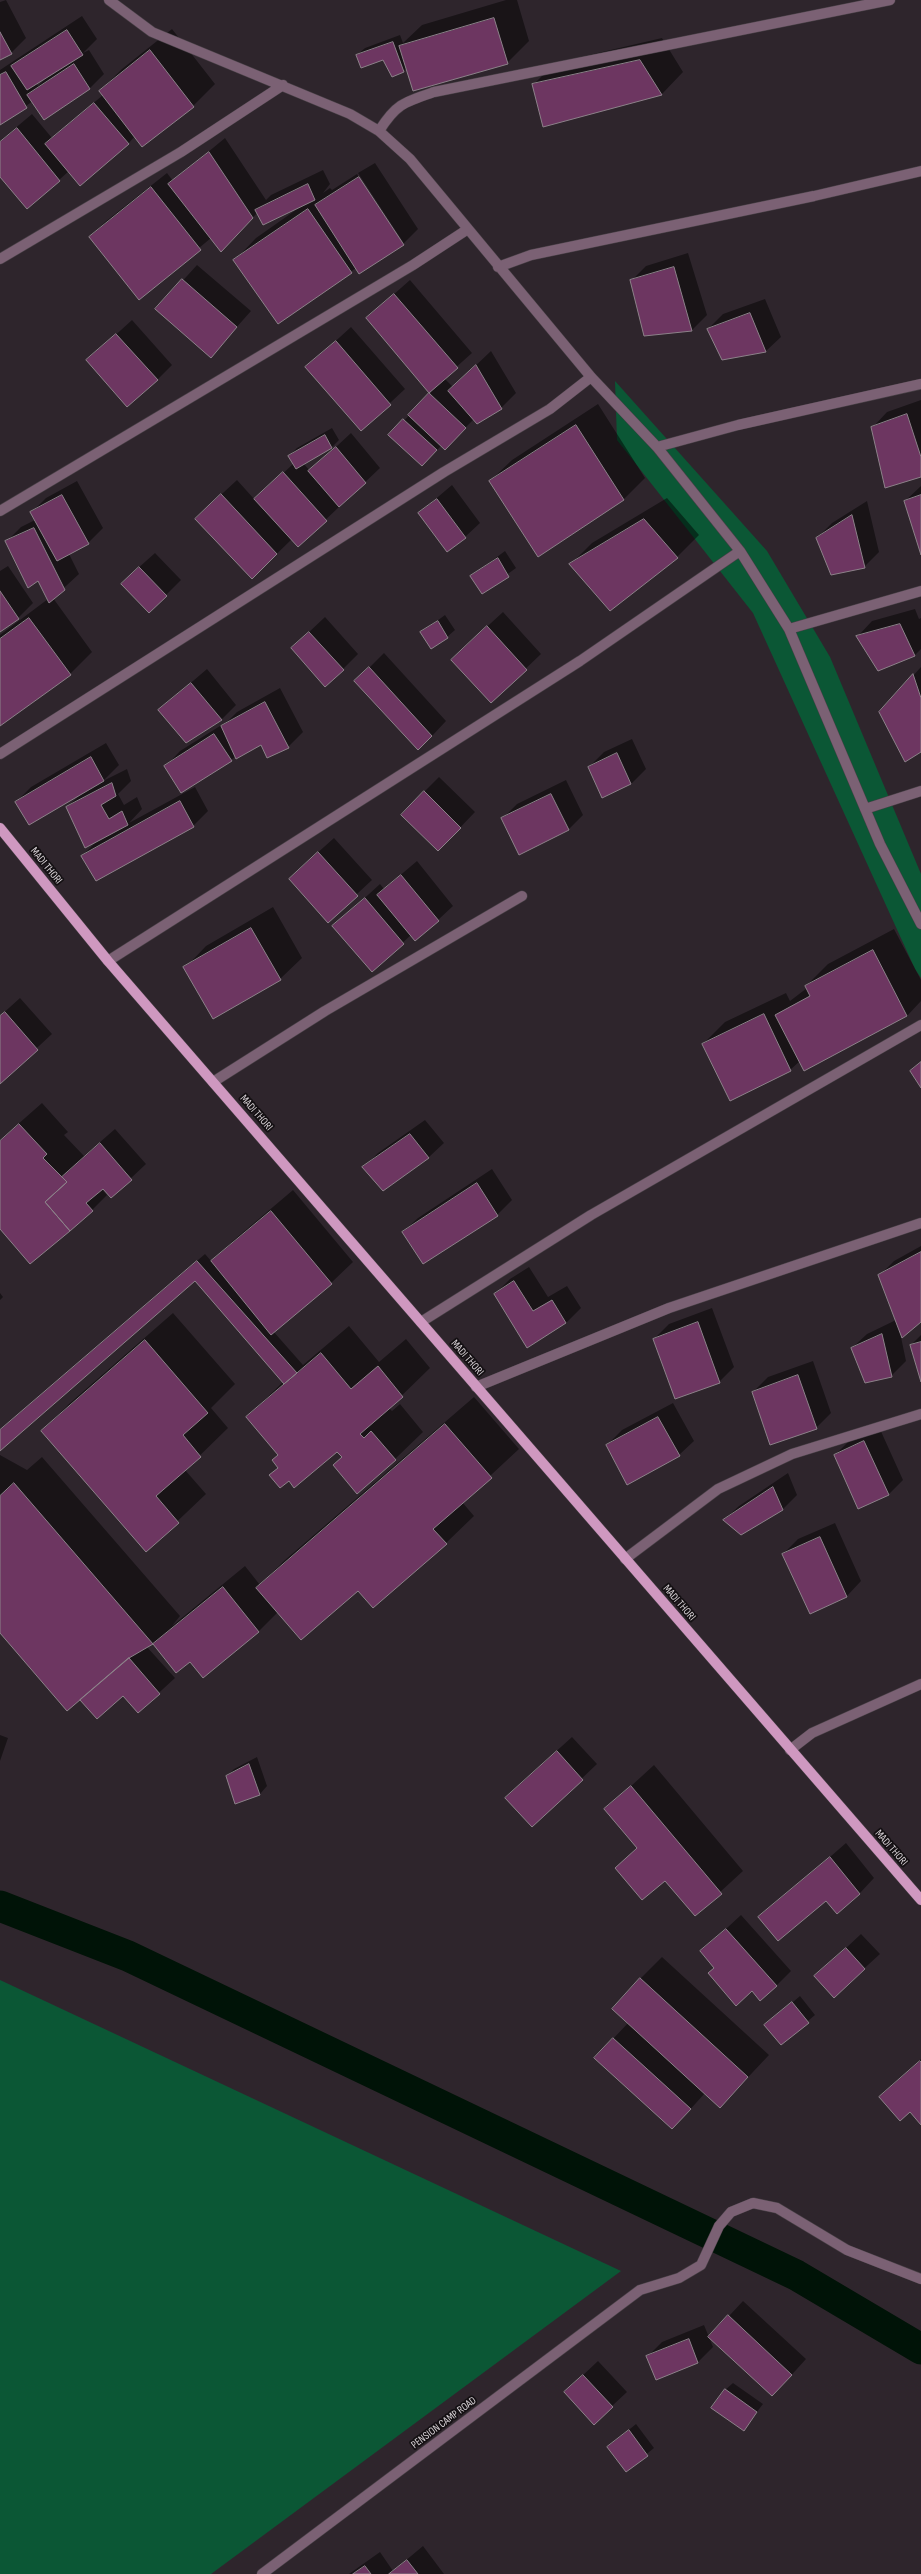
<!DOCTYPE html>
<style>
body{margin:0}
canvas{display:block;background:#2e252c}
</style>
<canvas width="921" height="2574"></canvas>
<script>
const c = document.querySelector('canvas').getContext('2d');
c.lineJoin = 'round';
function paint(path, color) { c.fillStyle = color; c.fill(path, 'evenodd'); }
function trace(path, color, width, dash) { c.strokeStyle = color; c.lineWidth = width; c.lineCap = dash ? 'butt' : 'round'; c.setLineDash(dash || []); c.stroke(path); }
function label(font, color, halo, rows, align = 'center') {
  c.font = font + ' "Sofia Sans Condensed",sans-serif'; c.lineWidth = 3.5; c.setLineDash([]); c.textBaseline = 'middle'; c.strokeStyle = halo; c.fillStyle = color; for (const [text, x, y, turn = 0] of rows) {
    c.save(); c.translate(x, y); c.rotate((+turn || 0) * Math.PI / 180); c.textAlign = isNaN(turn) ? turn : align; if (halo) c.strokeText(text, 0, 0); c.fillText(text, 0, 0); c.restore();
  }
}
const green = new Path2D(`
 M 615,381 L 767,551 L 830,657 L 921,874 L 921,978 L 915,969 L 753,613 L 617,440 Z
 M 0,1980 L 621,2271 L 211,2574 L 0,2574 Z`);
const shadow = new Path2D(`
 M 6,0 L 26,38 L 11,53 L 0,59 L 0,2 Z
 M 506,0 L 517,0 L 529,41 L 507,63 L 407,68 L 403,71 L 383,59 L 357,55 L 365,48 L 400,35 L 403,43 L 422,25 Z
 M 82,16 L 97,39 L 83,53 L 89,50 L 104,74 L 89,89 L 33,101 L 0,124 L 0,70 ZM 45,79 L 38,86 L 36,83 Z
 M 172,29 L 215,84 L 193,106 L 135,136 L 128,144 L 69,171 L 59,180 L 0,175 L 0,141 L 32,114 L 52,138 L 103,95 L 100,91 L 122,69 Z
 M 662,38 L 683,72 L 662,94 L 544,126 L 533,85 L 555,63 Z
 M 225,138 L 266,200 L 271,195 L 323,170 L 330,184 L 323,193 L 330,188 L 332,190 L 357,174 L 401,242 L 403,242 L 358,173 L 375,163 L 418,229 L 403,244 L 356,268 L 278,323 L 235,260 L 256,238 L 303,205 L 257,213 L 236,236 L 211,238 L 139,298 L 90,237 L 105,222 L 167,173 L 173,181 Z
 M 688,253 L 707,315 L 692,330 L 645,335 L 632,280 L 646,266 Z
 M 197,265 L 251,311 L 211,356 L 157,309 Z
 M 410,280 L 472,353 L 444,378 L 453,387 L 491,351 L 516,393 L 501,408 L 474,419 L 459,434 L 441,446 L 422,465 L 390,435 L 431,393 L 367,318 Z
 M 765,299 L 781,337 L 766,351 L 723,359 L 708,329 L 723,314 Z
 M 132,320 L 172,365 L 157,380 L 88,360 Z
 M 351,327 L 405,389 L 361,430 L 307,367 Z
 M 921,400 L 921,475 L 873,427 L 887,412 Z
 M 598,404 L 645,478 L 624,499 L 538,555 L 490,481 L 512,460 Z
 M 332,428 L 339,440 L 332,447 L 303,463 L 310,471 L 351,433 L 380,468 L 298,546 L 292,539 L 252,578 L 211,504 L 237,480 L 255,500 L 294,463 L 289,456 L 297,448 Z
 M 77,481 L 103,528 L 88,543 L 69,554 L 79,574 L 53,598 L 92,652 L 70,674 L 0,725 L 0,635 L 48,599 L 38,580 L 7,541 L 21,527 L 35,520 L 31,513 L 46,498 Z
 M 452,485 L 480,523 L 465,537 L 419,513 Z
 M 921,486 L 921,552 L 905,501 Z
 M 667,498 L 699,535 L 677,557 L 571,564 L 592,543 Z
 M 867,501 L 879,552 L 864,567 L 817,538 L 832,523 Z
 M 505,551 L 516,568 L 482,593 L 471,576 Z
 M 155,553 L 181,580 L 149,612 L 137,569 Z
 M 8,566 L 33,603 L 18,618 L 0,631 L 0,571 Z
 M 915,609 L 919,619 L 921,618 L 921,649 L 914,656 L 858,636 L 872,621 Z
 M 503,612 L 541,654 L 491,702 L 467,645 Z
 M 445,615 L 455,630 L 447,637 L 422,632 Z
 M 325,617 L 358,654 L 343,669 L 292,648 Z
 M 384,653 L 446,721 L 432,736 L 356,681 Z
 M 921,667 L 921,751 L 880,712 Z
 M 207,669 L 236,705 L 221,720 L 159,710 Z
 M 280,688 L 303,732 L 288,747 L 262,743 L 236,756 L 231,760 L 166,766 L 180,751 L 228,721 L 237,712 Z
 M 632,739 L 646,769 L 631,784 L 589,767 L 604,752 Z
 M 106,743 L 119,765 L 103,781 L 127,769 L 131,781 L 118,794 L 124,805 L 137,797 L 142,809 L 129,823 L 195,787 L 208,811 L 193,826 L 96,880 L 82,856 L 98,840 L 67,807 L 79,796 L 16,802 L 31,787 Z
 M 439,777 L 475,812 L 453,835 L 402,814 Z
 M 566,780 L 583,815 L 568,830 L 503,818 L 517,804 Z
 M 334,838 L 372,880 L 328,921 L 305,864 Z
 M 417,861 L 453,906 L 438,920 L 411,935 L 372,971 L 334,926 L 380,884 L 384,889 Z
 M 273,907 L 302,958 L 280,979 L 185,968 L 206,946 Z
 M 894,929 L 921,980 L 921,1001 L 907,1016 L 800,1061 L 790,1070 L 703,1044 L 725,1022 L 786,993 L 790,1001 L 807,988 L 806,986 L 828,964 Z
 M 20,998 L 52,1034 L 0,1082 L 0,1016 Z
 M 42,1103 L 68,1132 L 64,1135 L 84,1156 L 115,1129 L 146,1164 L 111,1197 L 99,1186 L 107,1195 L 92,1210 L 0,1228 L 0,1140 Z
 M 425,1120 L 444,1143 L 429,1157 L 383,1190 L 364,1167 L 378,1153 Z
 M 492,1169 L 512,1200 L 497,1215 L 423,1263 L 403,1232 L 418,1218 Z
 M 293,1190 L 353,1262 L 331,1283 L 273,1331 L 303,1365 L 349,1326 L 379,1362 L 406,1339 L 430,1368 L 389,1408 L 392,1411 L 400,1404 L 423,1432 L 395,1459 L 334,1465 L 342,1457 L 337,1450 L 279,1467 L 279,1454 L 247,1417 L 284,1381 L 195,1279 L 0,1450 L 0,1430 L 205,1254 L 212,1262 L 234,1240 Z
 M 921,1246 L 921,1320 L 901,1337 L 906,1361 L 891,1376 L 852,1348 L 867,1334 L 896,1320 L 879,1276 L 894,1261 Z
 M 529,1267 L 548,1297 L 567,1286 L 581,1308 L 566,1323 L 528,1346 L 495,1294 L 510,1279 Z
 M 0,1293 L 3,1297 L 0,1300 Z
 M 712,1308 L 734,1367 L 719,1382 L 654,1339 L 669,1324 Z
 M 173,1313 L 235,1384 L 211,1408 L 228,1428 L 185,1470 L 206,1494 L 146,1551 L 42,1431 L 70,1403 Z
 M 921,1335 L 921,1379 L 911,1345 Z
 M 813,1361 L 831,1413 L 816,1428 L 753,1392 L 768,1377 Z
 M 474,1397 L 519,1449 L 462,1502 L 474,1516 L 446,1543 L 358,1590 L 278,1612 L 259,1631 L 203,1677 L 190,1661 L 176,1672 L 153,1643 L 147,1647 L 175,1678 L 138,1712 L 123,1695 L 88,1694 L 0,1632 L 0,1455 L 27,1470 L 42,1457 L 180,1616 L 172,1626 L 245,1566 L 260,1585 L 285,1560 Z
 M 673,1403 L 694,1441 L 679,1455 L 607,1445 L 622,1430 Z
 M 879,1427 L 903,1480 L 888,1495 L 835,1455 L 850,1440 Z
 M 788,1473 L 797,1495 L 782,1510 L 724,1520 L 739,1506 Z
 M 835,1523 L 861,1581 L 847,1596 L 783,1554 L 798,1539 Z
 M 0,1735 L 8,1738 L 0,1761 Z
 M 572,1737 L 597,1764 L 532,1826 L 521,1783 Z
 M 257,1757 L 267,1786 L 260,1794 L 236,1803 L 227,1776 L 234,1769 Z
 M 654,1765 L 743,1871 L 695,1915 L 665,1880 L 616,1868 L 637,1847 L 606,1809 Z
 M 846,1843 L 874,1878 L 860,1893 L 837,1912 L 826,1899 L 760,1918 Z
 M 741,1915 L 791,1971 L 776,1986 L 752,1990 L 715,1968 L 702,1951 Z
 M 861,1934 L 880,1954 L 834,1996 L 816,1976 Z
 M 662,1957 L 769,2055 L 720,2107 L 705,2093 L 687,2113 L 595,2058 L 628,2023 L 640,1979 Z
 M 800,1996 L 815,2015 L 781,2044 L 766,2025 Z
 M 921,2059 L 921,2124 L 910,2111 L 880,2097 Z
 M 743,2301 L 806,2359 L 787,2380 L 729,2316 Z
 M 704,2325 L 713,2347 L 698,2362 L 656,2379 L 647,2357 L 662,2342 Z
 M 598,2361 L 627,2392 L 612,2406 L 565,2392 Z
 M 733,2383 L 763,2404 L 743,2430 L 725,2390 Z
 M 636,2424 L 654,2448 L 626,2471 L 608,2447 Z
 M 423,2546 L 444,2574 L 349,2574 L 380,2552 L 393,2571 Z`);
const canal = new Path2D(`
 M 0,1906 L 128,1956 L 796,2275 L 921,2349`);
const building = new Path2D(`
 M 494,18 L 508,64 L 413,91 L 399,46 Z
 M 67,30 L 83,55 L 27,90 L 11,66 Z
 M 0,32 L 12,54 L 0,60 Z
 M 393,42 L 404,72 L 392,77 L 383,60 L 361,68 L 356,55 Z
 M 150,50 L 194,107 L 142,147 L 99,91 Z
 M 640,60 L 662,95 L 543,127 L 532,84 Z
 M 74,64 L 90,89 L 44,120 L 27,95 Z
 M 6,72 L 27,108 L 0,125 L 0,75 Z
 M 94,103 L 129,144 L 80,186 L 45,144 Z
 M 17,128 L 60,181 L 27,209 L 0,177 L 0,142 Z
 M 209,152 L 253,218 L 221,252 L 168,184 Z
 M 359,177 L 404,245 L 359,274 L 315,205 Z
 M 308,184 L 315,200 L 263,225 L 255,210 Z
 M 151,187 L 201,250 L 139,300 L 89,237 Z
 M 308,209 L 352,273 L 278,324 L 233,260 Z
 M 674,267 L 692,331 L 644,336 L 630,280 Z
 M 182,279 L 237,327 L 211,358 L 155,309 Z
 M 394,294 L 458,368 L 429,393 L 366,318 Z
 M 750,313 L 766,352 L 722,360 L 707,329 Z
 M 116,334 L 158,380 L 127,407 L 86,360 Z
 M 336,341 L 391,405 L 361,431 L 305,367 Z
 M 476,365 L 502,409 L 477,424 L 448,391 Z
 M 429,393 L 466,428 L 445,450 L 408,415 Z
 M 907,414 L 921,457 L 921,477 L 885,488 L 871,427 Z
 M 403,419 L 437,450 L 422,466 L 388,435 Z
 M 576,425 L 624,500 L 538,557 L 489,481 Z
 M 325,435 L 332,448 L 296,469 L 288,456 Z
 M 336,447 L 366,483 L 339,507 L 308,471 Z
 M 283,472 L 327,521 L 298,547 L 254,499 Z
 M 221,494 L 277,554 L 252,579 L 195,519 Z
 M 62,495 L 89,544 L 57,561 L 30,512 Z
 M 921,495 L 921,555 L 904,501 Z
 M 437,499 L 466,538 L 447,552 L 418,513 Z
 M 852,515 L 865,568 L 831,575 L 816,538 Z
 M 644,519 L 678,558 L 610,611 L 569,564 Z
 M 34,528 L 65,590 L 49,603 L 38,581 L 28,588 L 5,541 Z
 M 498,558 L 509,577 L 482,594 L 470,576 Z
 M 139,567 L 167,596 L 149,613 L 121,584 Z
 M 0,591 L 19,619 L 0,632 Z
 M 29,618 L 71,675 L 0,726 L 0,639 Z
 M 438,621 L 448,638 L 431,649 L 420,632 Z
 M 900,624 L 915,656 L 878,671 L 856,636 Z
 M 487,626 L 527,670 L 491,703 L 451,660 Z
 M 309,632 L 344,670 L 325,687 L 291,648 Z
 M 369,667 L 432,736 L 418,750 L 354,681 Z
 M 913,674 L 921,698 L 921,752 L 905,762 L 879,712 Z
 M 191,683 L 222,720 L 186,743 L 158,710 Z
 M 265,702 L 289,748 L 267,758 L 261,745 L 236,759 L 221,726 Z
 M 214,734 L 232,761 L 181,793 L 164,766 Z
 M 617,753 L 631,784 L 602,798 L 588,767 Z
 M 91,757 L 104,781 L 29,825 L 15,802 Z
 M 112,783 L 116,796 L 101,805 L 109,819 L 122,811 L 128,825 L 85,848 L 66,807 Z
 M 424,791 L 461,828 L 438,851 L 401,815 Z
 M 551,794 L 569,830 L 519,855 L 501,818 Z
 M 180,801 L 194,827 L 96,881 L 81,856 Z
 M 318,852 L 358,896 L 328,923 L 289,879 Z
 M 401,875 L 439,921 L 415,941 L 377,895 Z
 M 365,898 L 404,944 L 372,972 L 332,926 Z
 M 251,928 L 281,980 L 213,1019 L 183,967 Z
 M 873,950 L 907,1016 L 804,1071 L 775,1015 L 810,996 L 805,986 Z
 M 5,1012 L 38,1050 L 0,1084 L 0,1016 Z
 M 764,1014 L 791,1071 L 730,1101 L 702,1044 Z
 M 921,1062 L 921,1088 L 910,1071 Z
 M 19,1124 L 47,1154 L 43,1158 L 67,1182 L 45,1202 L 70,1231 L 30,1264 L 0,1229 L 0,1141 Z
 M 410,1134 L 429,1158 L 383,1191 L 362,1167 Z
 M 100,1143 L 132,1180 L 111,1198 L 103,1189 L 86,1203 L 93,1211 L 70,1231 L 45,1202 L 67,1182 L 62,1177 Z
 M 477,1183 L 498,1216 L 423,1264 L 402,1232 Z
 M 271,1211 L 332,1284 L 271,1335 L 211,1261 Z
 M 921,1252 L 921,1322 L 902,1338 L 878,1275 Z
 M 197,1261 L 297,1373 L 284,1384 L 195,1281 L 0,1451 L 0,1430 Z
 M 514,1281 L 533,1311 L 552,1300 L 566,1323 L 527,1348 L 494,1294 Z
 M 698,1322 L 720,1383 L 675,1399 L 653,1339 Z
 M 882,1334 L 892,1377 L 865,1383 L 851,1348 Z
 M 145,1340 L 208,1413 L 183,1435 L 201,1457 L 156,1496 L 179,1523 L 146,1552 L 41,1431 Z
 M 921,1342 L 921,1382 L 910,1345 Z
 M 321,1353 L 351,1389 L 378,1366 L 403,1397 L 360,1434 L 364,1438 L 371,1431 L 396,1460 L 357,1494 L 333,1465 L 342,1457 L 337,1452 L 294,1488 L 289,1481 L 280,1488 L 269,1475 L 278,1468 L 272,1460 L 278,1455 L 246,1417 Z
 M 798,1375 L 817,1429 L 770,1445 L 752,1392 Z
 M 658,1417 L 680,1456 L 627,1485 L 606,1445 Z
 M 445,1424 L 492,1478 L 433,1529 L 447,1544 L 373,1608 L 358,1591 L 301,1640 L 256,1588 Z
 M 864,1441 L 889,1495 L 858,1509 L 834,1455 Z
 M 14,1483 L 153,1644 L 129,1658 L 67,1711 L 0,1633 L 0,1496 Z
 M 773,1487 L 783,1510 L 741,1535 L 723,1520 Z
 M 820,1537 L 847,1597 L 810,1614 L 782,1554 Z
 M 223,1587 L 259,1632 L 203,1678 L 190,1662 L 176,1673 L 153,1644 Z
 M 129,1658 L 160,1694 L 138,1713 L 123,1696 L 97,1719 L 80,1700 Z
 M 557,1751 L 583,1780 L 532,1827 L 505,1798 Z
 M 249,1764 L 260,1795 L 235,1804 L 226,1776 Z
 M 631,1786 L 722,1894 L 695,1916 L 665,1881 L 642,1900 L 615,1868 L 637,1848 L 604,1809 Z
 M 830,1857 L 860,1894 L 837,1914 L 826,1901 L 778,1941 L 758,1917 Z
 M 726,1929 L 777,1986 L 760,2001 L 752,1991 L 736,2006 L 708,1973 L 714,1968 L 700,1951 Z
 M 846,1948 L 865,1969 L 834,1998 L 814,1976 Z
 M 640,1978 L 748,2077 L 720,2108 L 612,2009 Z
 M 792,2002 L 809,2023 L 781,2045 L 764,2025 Z
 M 613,2038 L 691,2109 L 672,2129 L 594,2058 Z
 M 920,2061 L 921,2062 L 921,2125 L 910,2112 L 900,2121 L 879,2097 Z
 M 728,2315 L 792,2375 L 772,2396 L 708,2337 Z
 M 689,2339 L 698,2363 L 656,2380 L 646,2356 Z
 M 583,2375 L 613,2407 L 594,2425 L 564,2392 Z
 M 725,2389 L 757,2412 L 744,2431 L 711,2408 Z
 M 629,2430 L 648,2456 L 626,2472 L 607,2447 Z
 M 407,2560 L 418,2574 L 389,2574 Z
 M 365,2566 L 371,2574 L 353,2574 Z`);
const minor = new Path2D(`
 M 109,0 L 152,32 L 350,114 L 379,131 L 410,159 L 591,377 L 657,447 L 740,551 L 789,629 L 880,844 L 921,924
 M 379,131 C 396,104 404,102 434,92 L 890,0
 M 0,259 L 181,152 L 283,85
 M 498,267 L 531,255 L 814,196 L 921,171
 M 657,447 L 738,425 L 921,384
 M 0,511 L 413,265 L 468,229
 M 789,629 L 921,591
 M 0,754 L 444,472 L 550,409 L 591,377
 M 865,809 L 921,791
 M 108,961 L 580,661 L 740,551
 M 213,1082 L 325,1011 L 522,896
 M 421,1322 L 591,1215 L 921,1025
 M 476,1387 L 669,1308 L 921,1223
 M 625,1559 L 718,1489 L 792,1454 L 921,1414
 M 790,1750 L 812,1733 L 921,1684
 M 262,2574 L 640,2290 L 679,2278 L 701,2265 L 719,2226 L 731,2212 L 753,2203 L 777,2208 L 847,2250 L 921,2279`);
const major = new Path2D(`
 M 0,828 L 108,961 L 921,1900`);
const streetNames = [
 ["MADI THORI",46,866,51],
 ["MADI THORI",256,1113,49],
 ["MADI THORI",467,1358,49],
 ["MADI THORI",679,1603,49],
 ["MADI THORI",891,1848,49],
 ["PENSION CAMP ROAD",444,2423,-37]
];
paint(green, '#0b5735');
paint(shadow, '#0007');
trace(canal, '#001307', 31);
paint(building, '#6d3661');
trace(building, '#8c8189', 1);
trace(minor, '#494147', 11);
trace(major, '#494147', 11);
trace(minor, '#7b6174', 10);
trace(major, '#cf98c0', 10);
label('11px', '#d9d3d7', '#141013', streetNames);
</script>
